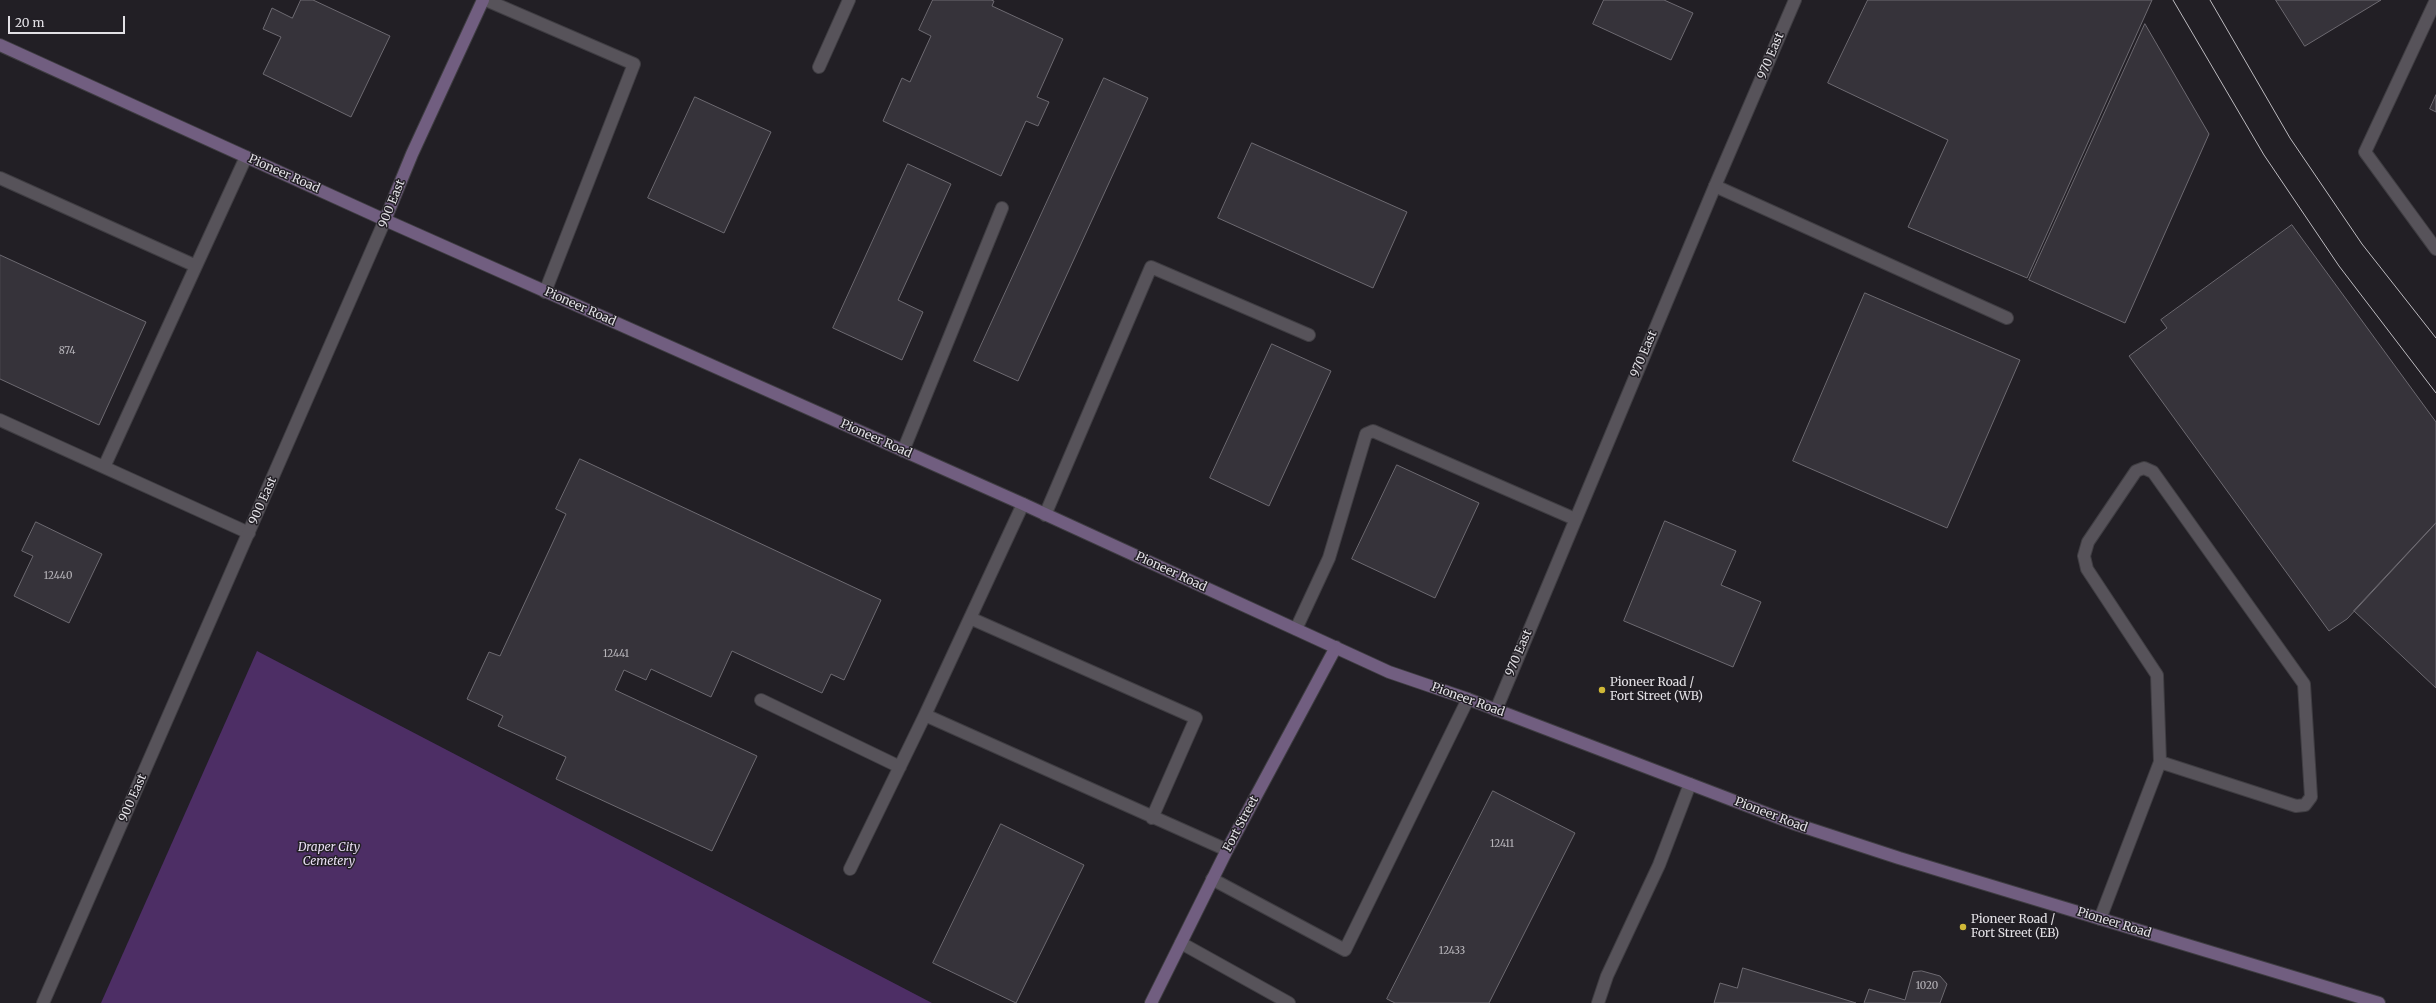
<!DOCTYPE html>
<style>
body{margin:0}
#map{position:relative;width:2436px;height:1003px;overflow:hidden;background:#221f25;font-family:Merriweather,serif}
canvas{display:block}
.scale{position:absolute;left:8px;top:16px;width:117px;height:18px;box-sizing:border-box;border:2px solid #e2e0e5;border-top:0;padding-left:5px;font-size:12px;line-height:14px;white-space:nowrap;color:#e2e0e5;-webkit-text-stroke:3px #221f25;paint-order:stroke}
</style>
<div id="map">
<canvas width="2436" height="1003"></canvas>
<div class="scale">20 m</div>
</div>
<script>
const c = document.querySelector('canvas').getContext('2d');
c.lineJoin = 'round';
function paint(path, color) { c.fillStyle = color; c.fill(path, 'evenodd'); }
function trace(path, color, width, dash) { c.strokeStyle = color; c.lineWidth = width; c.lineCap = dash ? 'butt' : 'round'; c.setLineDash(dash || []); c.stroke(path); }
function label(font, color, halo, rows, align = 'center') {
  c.font = font + ' Merriweather,serif'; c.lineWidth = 3; c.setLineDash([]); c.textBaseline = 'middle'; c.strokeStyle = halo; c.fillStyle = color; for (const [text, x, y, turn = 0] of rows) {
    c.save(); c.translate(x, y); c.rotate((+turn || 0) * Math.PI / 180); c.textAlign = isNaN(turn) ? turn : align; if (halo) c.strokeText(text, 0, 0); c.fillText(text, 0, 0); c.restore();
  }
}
const green = new Path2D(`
 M 257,651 L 932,1003 L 101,1003 Z`);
const building = new Path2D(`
 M 301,0 L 313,0 L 390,36 L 351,117 L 263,74 L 281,37 L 263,29 L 272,8 L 292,18 Z
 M 933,0 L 991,0 L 994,1 L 992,6 L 1063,39 L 1037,97 L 1049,102 L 1038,126 L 1026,121 L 1001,176 L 883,121 L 902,78 L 910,82 L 931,36 L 919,30 Z
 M 1604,0 L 1664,0 L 1693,13 L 1671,60 L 1593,24 Z
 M 1868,0 L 2152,0 L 2027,278 L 1908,227 L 1948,140 L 1828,83 Z
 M 2276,0 L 2381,0 L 2305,46 Z
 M 2145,24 L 2209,134 L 2125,323 L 2029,280 Z
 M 1104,78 L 1148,98 L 1018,381 L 974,361 Z
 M 2436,95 L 2436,112 L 2430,109 Z
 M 695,97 L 771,132 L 724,233 L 648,198 Z
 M 1252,143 L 1407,212 L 1373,288 L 1218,218 Z
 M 908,164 L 951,184 L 898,300 L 923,312 L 902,360 L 833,328 Z
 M 2292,225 L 2436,422 L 2436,523 L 2347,619 L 2329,631 L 2129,356 L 2167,328 L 2161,320 Z
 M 0,255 L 146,322 L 99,425 L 0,379 Z
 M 1865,293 L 2020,360 L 1947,528 L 1793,461 Z
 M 1272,344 L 1331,371 L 1269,506 L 1210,478 Z
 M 580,459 L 881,600 L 844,680 L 831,674 L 822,693 L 732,651 L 711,697 L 651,669 L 646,680 L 624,670 L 615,690 L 757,756 L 712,851 L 556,779 L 566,757 L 498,726 L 503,716 L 467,699 L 489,652 L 500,656 L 566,514 L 556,509 Z
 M 1397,465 L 1479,503 L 1435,598 L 1352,559 Z
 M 1665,521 L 1736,551 L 1721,585 L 1761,602 L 1733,667 L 1624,621 Z
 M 36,522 L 102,554 L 69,623 L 14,596 L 33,556 L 22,551 Z
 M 2436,523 L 2436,688 L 2354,611 Z
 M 1493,791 L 1575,833 L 1489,1003 L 1395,1003 L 1387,999 Z
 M 1001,824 L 1084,865 L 1016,1003 L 933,963 Z
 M 1743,968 L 1856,1003 L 1714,1003 L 1720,983 L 1737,988 Z
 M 1922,971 L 1940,976 L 1947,984 L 1940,1003 L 1864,1003 L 1869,989 L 1905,1000 L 1913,972 Z`);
const lane = new Path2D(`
 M 486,0 L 634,64 L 545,292
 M 2436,0 L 2365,152 L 2436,249
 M 819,67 L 849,0
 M 0,178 L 196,266 L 104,467
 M 1715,186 L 2007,318
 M 196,266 L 246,157
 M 0,420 L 249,533
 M 903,451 L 1002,208
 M 1023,504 L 925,715 L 1227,850
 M 1045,515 L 1151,267 L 1309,335
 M 970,618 L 1196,718 L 1152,818
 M 1296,629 L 1329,558 L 1366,434 L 1373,431 L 1575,519
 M 761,700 L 900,767
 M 850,869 L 925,715
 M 1212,879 L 1345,950 L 1468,699
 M 2100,919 L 2160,762 L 2296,806 L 2305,805 L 2311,797 L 2304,684 L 2153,472 L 2144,468 L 2136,471 L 2088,542 L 2084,556 L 2087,569 L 2157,675 L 2160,762
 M 1181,943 L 1289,1003
 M 1598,1003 L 1607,976 L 1659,865 L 1690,784`);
const street = new Path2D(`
 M 1496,710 L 1715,186 L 1795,0
 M 43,1003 L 385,220`);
const secondary = new Path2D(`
 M 0,45 L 385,220 L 1023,504 L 1389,672 L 1468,699 L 1792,823 L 1899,858 L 2379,1003
 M 385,220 L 412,154 L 483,0
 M 1151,1003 L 1227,850 L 1336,647`);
const tram = new Path2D(`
 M 2173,0 L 2264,155 L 2339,266 L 2436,393
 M 2210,0 L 2290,138 L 2362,244 L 2436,338`);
const markers = [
 [1602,690,4,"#d0b837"],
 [1963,927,4,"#d0b837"]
];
const numberNames = [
 ["874",67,351],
 ["12440",58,576],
 ["12441",616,654],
 ["12411",1502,844],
 ["12433",1452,951],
 ["1020",1927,986]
];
const streetNames = [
 ["970 East",1771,56,-67],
 ["Pioneer Road",284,174,24],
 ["900 East",392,204,-68],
 ["Pioneer Road",580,307,24],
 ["970 East",1644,354,-67],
 ["Pioneer Road",876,439,24],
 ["900 East",263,501,-66],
 ["Pioneer Road",1171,572,25],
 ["970 East",1519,653,-67],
 ["Pioneer Road",1468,700,20],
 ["900 East",133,798,-66],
 ["Pioneer Road",1771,815,21],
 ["Fort Street",1241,824,-62],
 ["Pioneer Road",2114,923,17]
];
const poiNames = [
 ["Pioneer Road /",1610,683],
 ["Fort Street (WB)",1610,697],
 ["Pioneer Road /",1971,920],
 ["Fort Street (EB)",1971,934]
];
const parkNames = [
 ["Draper City",329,848],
 ["Cemetery",329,862]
];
paint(green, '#4d2e65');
paint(building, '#36333a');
trace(building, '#6d6a71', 1);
trace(lane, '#3f3d42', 14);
trace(street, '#3f3d42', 14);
trace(secondary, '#3f3d42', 14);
trace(lane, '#57535a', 12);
trace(street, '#57535a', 12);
trace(secondary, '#715e80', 12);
trace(tram, '#bcbabf', 1);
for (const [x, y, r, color] of markers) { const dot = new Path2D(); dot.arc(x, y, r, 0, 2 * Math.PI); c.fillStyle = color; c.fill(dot); trace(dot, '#221f25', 1.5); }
label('10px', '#b7b5ba', null, numberNames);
label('12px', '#e2e0e5', '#221f25', streetNames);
label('12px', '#e2e0e5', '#221f25', poiNames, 'left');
label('italic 12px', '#e9def3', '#221f25', parkNames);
</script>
